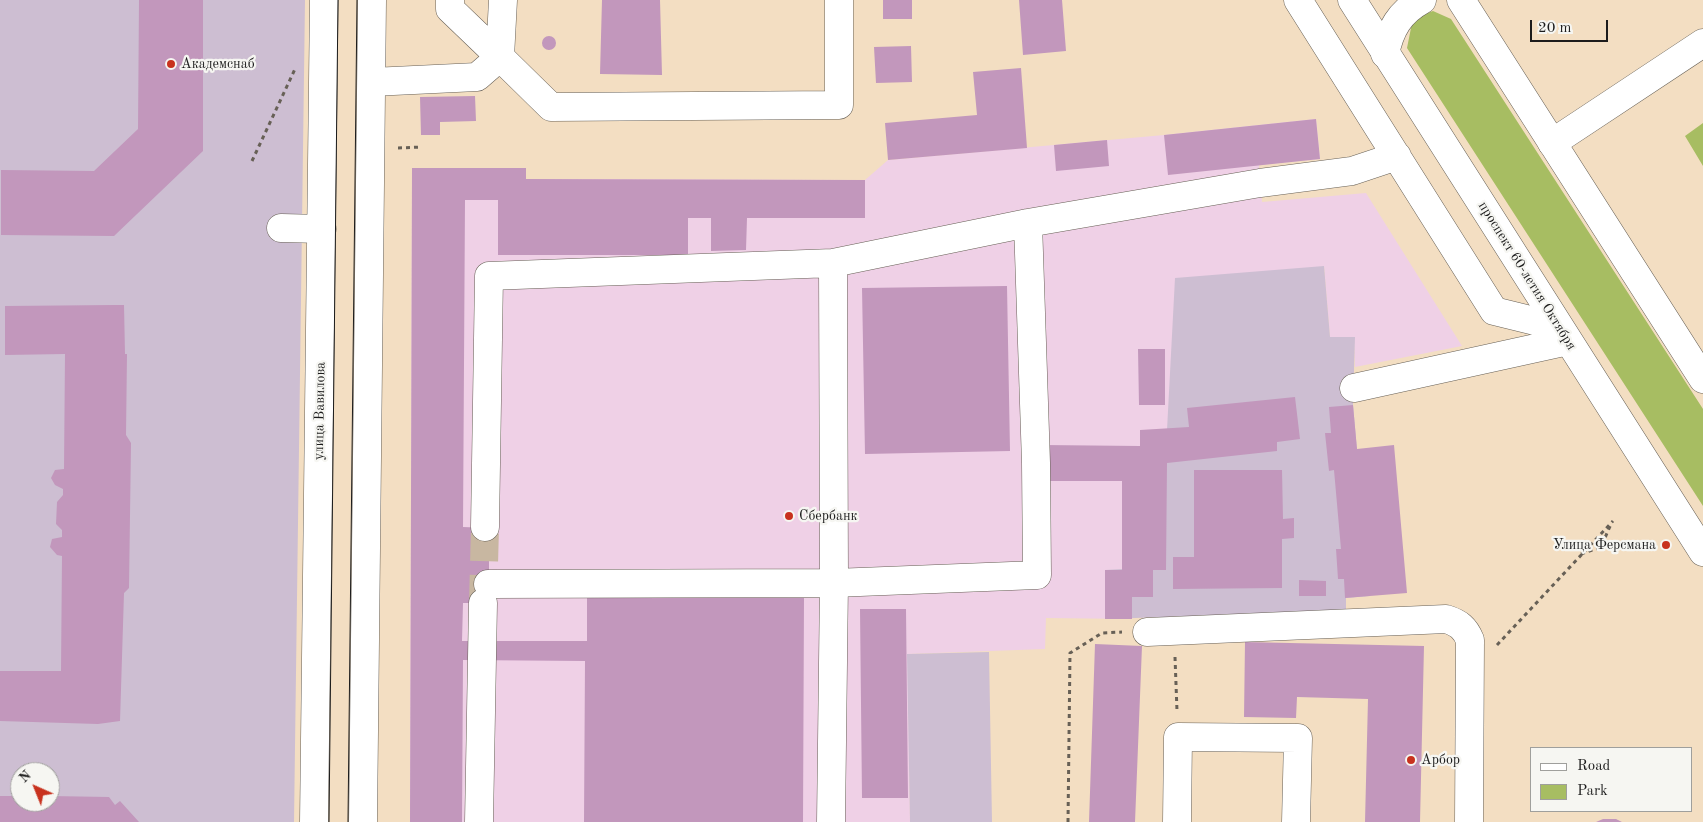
<!DOCTYPE html>
<meta charset="utf-8">
<style>
body{margin:0}
#map{position:relative;width:1703px;height:822px;overflow:hidden;background:#f3dec2;font-family:"Old Standard TT",serif}
canvas{display:block}
.legend{position:absolute;left:1530px;top:747px;width:162px;height:65px;box-sizing:border-box;background:#f6f6f2;border:1px solid #9f9f9c;margin:0;padding:6px 9px;list-style:none;font-size:15px;color:#1c1c1c}
.legend li{display:flex;align-items:center;gap:10px;height:25px}
.legend b{width:25px;border:1px solid #9f9f9c}
.north{position:absolute;left:10px;top:762px;width:50px;height:50px;box-sizing:border-box;background:#f6f6f2;border:1px solid #9f9f9c;border-radius:50%;rotate:316deg;font-size:14px;font-weight:700;line-height:20px;text-align:center;color:#1c1c1c}
.north::after{content:'';display:block;margin:auto;width:18px;height:22px;background:#c8321e;clip-path:polygon(50% 0,100% 100%,50% 72%,0 100%)}
.scale{position:absolute;left:1530px;top:20px;width:78px;height:22px;box-sizing:border-box;border:2px solid #1c1c1c;border-top:0;padding-left:6px;font-size:15px;line-height:18px;white-space:nowrap;color:#1c1c1c;-webkit-text-stroke:4px #f6f6f2;paint-order:stroke}
</style>
<div id="map">
<canvas width="1703" height="822"></canvas>
<ul class="legend">
<li><b style="height:6px;background:#fff"></b>Road</li>
<li><b style="height:14px;background:#a7bd62"></b>Park</li>
</ul>
<div class="north">N</div>
<div class="scale">20 m</div>
</div>
<script>
const c = document.querySelector('canvas').getContext('2d');
c.lineJoin = 'round';
function paint(path, color) { c.fillStyle = color; c.fill(path, 'evenodd'); }
function trace(path, color, width, dash) { c.strokeStyle = color; c.lineWidth = width; c.lineCap = dash ? 'butt' : 'round'; c.setLineDash(dash || []); c.stroke(path); }
function label(font, color, halo, rows, align = 'center') {
  c.font = font + ' "Old Standard TT",serif'; c.lineWidth = 4.5; c.setLineDash([]); c.textBaseline = 'middle'; c.strokeStyle = halo; c.fillStyle = color; for (const [text, x, y, turn = 0] of rows) {
    c.save(); c.translate(x, y); c.rotate((+turn || 0) * Math.PI / 180); c.textAlign = isNaN(turn) ? turn : align; if (halo) c.strokeText(text, 0, 0); c.fillText(text, 0, 0); c.restore();
  }
}
const built = new Path2D(`
 M 1316,119 L 1320,159 L 1259,165 L 1262,202 L 1366,193 L 1462,346 L 1355,367 L 1354,337 L 1330,337 L 1324,266 L 1167,430 L 1132,619 L 1046,618 L 1045,649 L 908,654 L 910,822 L 410,822 L 412,168 L 526,179 L 865,180 L 888,160 L 1164,135 Z`);
const industrial = new Path2D(`
 M 0,0 L 305,0 L 294,822 L 0,822 ZM 20,772 L 50,772 L 50,802 L 20,802 Z
 M 1324,266 L 1330,337 L 1355,337 L 1353,405 L 1370,596 L 1346,598 L 1346,611 L 1105,619 L 1105,570 L 1122,569 L 1122,481 L 1167,430 L 1175,278 Z
 M 989,652 L 992,822 L 910,822 L 907,654 Z`);
const green = new Path2D(`
 M 1433,11 L 1451,19 L 1703,409 L 1703,506 L 1407,48 L 1412,23 L 1422,15 Z
 M 1703,123 L 1703,166 L 1685,136 Z`);
const building = new Path2D(`
 M 139,0 L 203,0 L 203,151 L 114,236 L 1,235 L 1,170 L 94,171 L 138,129 Z
 M 602,0 L 660,0 L 662,75 L 600,74 Z
 M 883,0 L 912,0 L 912,19 L 883,19 Z
 M 1019,0 L 1062,0 L 1066,51 L 1023,55 Z
 M542 43a7 7 0 1 1 14 0a7 7 0 1 1-14 0Z
 M 911,46 L 912,82 L 876,83 L 874,47 Z
 M 1021,68 L 1027,148 L 888,160 L 885,123 L 977,115 L 973,72 Z
 M 475,96 L 476,121 L 440,122 L 440,135 L 421,135 L 420,97 Z
 M 1316,119 L 1320,159 L 1168,175 L 1164,135 Z
 M 1107,140 L 1109,166 L 1056,171 L 1054,145 Z
 M 412,168 L 526,168 L 526,179 L 865,180 L 865,218 L 747,218 L 746,250 L 711,251 L 711,218 L 688,218 L 688,255 L 498,255 L 498,200 L 465,200 L 463,527 L 489,528 L 489,603 L 463,603 L 462,641 L 587,641 L 587,597 L 804,598 L 803,822 L 584,822 L 585,661 L 463,660 L 462,822 L 410,822 Z
 M 1007,286 L 1010,451 L 865,454 L 862,288 Z
 M 114,305 L 124,305 L 125,354 L 127,354 L 126,435 L 131,443 L 129,588 L 124,593 L 120,721 L 98,724 L 0,721 L 0,671 L 61,671 L 62,556 L 57,555 L 50,547 L 52,539 L 62,537 L 62,530 L 56,524 L 57,502 L 63,495 L 63,489 L 55,485 L 51,478 L 55,470 L 64,469 L 65,354 L 5,355 L 5,306 Z
 M 1138,349 L 1165,349 L 1165,405 L 1139,405 Z
 M 1295,397 L 1300,439 L 1277,442 L 1277,451 L 1167,463 L 1166,570 L 1153,570 L 1153,597 L 1132,597 L 1132,619 L 1105,619 L 1105,570 L 1122,570 L 1122,481 L 1041,481 L 1042,445 L 1140,446 L 1140,430 L 1189,427 L 1187,408 Z
 M 1353,405 L 1357,449 L 1394,445 L 1407,593 L 1345,598 L 1344,579 L 1338,579 L 1336,549 L 1341,549 L 1334,470 L 1329,471 L 1325,433 L 1331,433 L 1329,407 Z
 M 1194,470 L 1282,470 L 1283,519 L 1294,518 L 1294,538 L 1282,539 L 1282,588 L 1173,589 L 1173,557 L 1194,557 Z
 M 1299,580 L 1326,581 L 1326,596 L 1299,596 Z
 M 860,609 L 906,609 L 908,798 L 862,798 Z
 M 1245,642 L 1424,646 L 1420,822 L 1365,822 L 1368,699 L 1297,697 L 1296,718 L 1244,717 Z
 M 1095,644 L 1142,646 L 1135,822 L 1089,822 Z
 M 0,796 L 20,796 L 20,802 L 50,802 L 50,796 L 109,797 L 115,805 L 120,801 L 139,822 L 0,822 Z
 M 1603,819 L 1616,819 L 1622,822 L 1596,822 Z`);
const minorTunnel = new Path2D(`
 M 483,603 L 485,527`);
const path = new Path2D(`
 M 398,148 L 421,147
 M 252,161 L 295,69
 M 1581,554 L 1601,547 L 1611,524
 M 1497,645 L 1613,521
 M 1175,657 L 1177,711
 M 1068,822 L 1070,653 L 1102,633 L 1122,632`);
const minor = new Path2D(`
 M 450,0 L 450,9 L 500,57 L 503,0
 M 1298,0 L 1494,311 L 1559,327
 M 1385,54 C 1390,29 1400,12 1422,0
 M 372,82 L 477,77 L 500,57 L 551,107 L 839,105 L 839,0
 M 1552,143 L 1703,43
 M 281,228 L 322,229
 M 833,263 L 1028,223 L 1260,183 L 1352,171 L 1397,156
 M 1354,388 L 1568,341
 M 485,527 L 489,276 L 833,263 L 834,583 L 831,822
 M 488,584 L 834,583 L 1037,575 L 1036,463 L 1028,223
 M 1147,632 L 1446,619 C 1459,623 1465,628 1470,640 L 1469,822
 M 479,822 L 483,603
 M 1177,822 L 1178,737 L 1298,738 L 1296,822`);
const major = new Path2D(`
 M 1352,0 L 1703,552
 M 1461,0 L 1703,379
 M 314,822 L 324,0
 M 363,822 L 372,0`);
const tram = new Path2D(`
 M 329,822 L 338,0
 M 348,822 L 357,0`);
const markers = [
 [171,64,5,"#c8321e"],
 [789,516,5,"#c8321e"],
 [1666,545,5,"#c8321e"],
 [1411,760,5,"#c8321e"]
];
const poiNames = [
 ["Академснаб",181,64],
 ["Сбербанк",799,516],
 ["Улица Ферсмана",1656,545,"right"],
 ["Арбор",1421,760]
];
const streetNames = [
 ["проспект 60-летия Октября",1527,276,58],
 ["улица Вавилова",320,411,-89]
];
paint(built, '#efd0e6');
paint(industrial, '#cdbed2');
paint(green, '#a7bd62');
paint(building, '#c297bc');
trace(minorTunnel, '#c8b7a1', 28, [28, 14]);
trace(minor, '#676056', 29);
trace(major, '#676056', 29);
trace(path, '#676056', 3, [4, 4]);
trace(minor, '#fff', 28);
trace(major, '#fff', 28);
trace(tram, '#1c1c1c', 1);
for (const [x, y, r, color] of markers) { const dot = new Path2D(); dot.arc(x, y, r, 0, 2 * Math.PI); c.fillStyle = color; c.fill(dot); trace(dot, '#f6f6f2', 2); }
label('14px', '#1c1c1c', '#f6f6f2', poiNames, 'left');
label('14px', '#1c1c1c', '#f6f6f2', streetNames);
</script>
